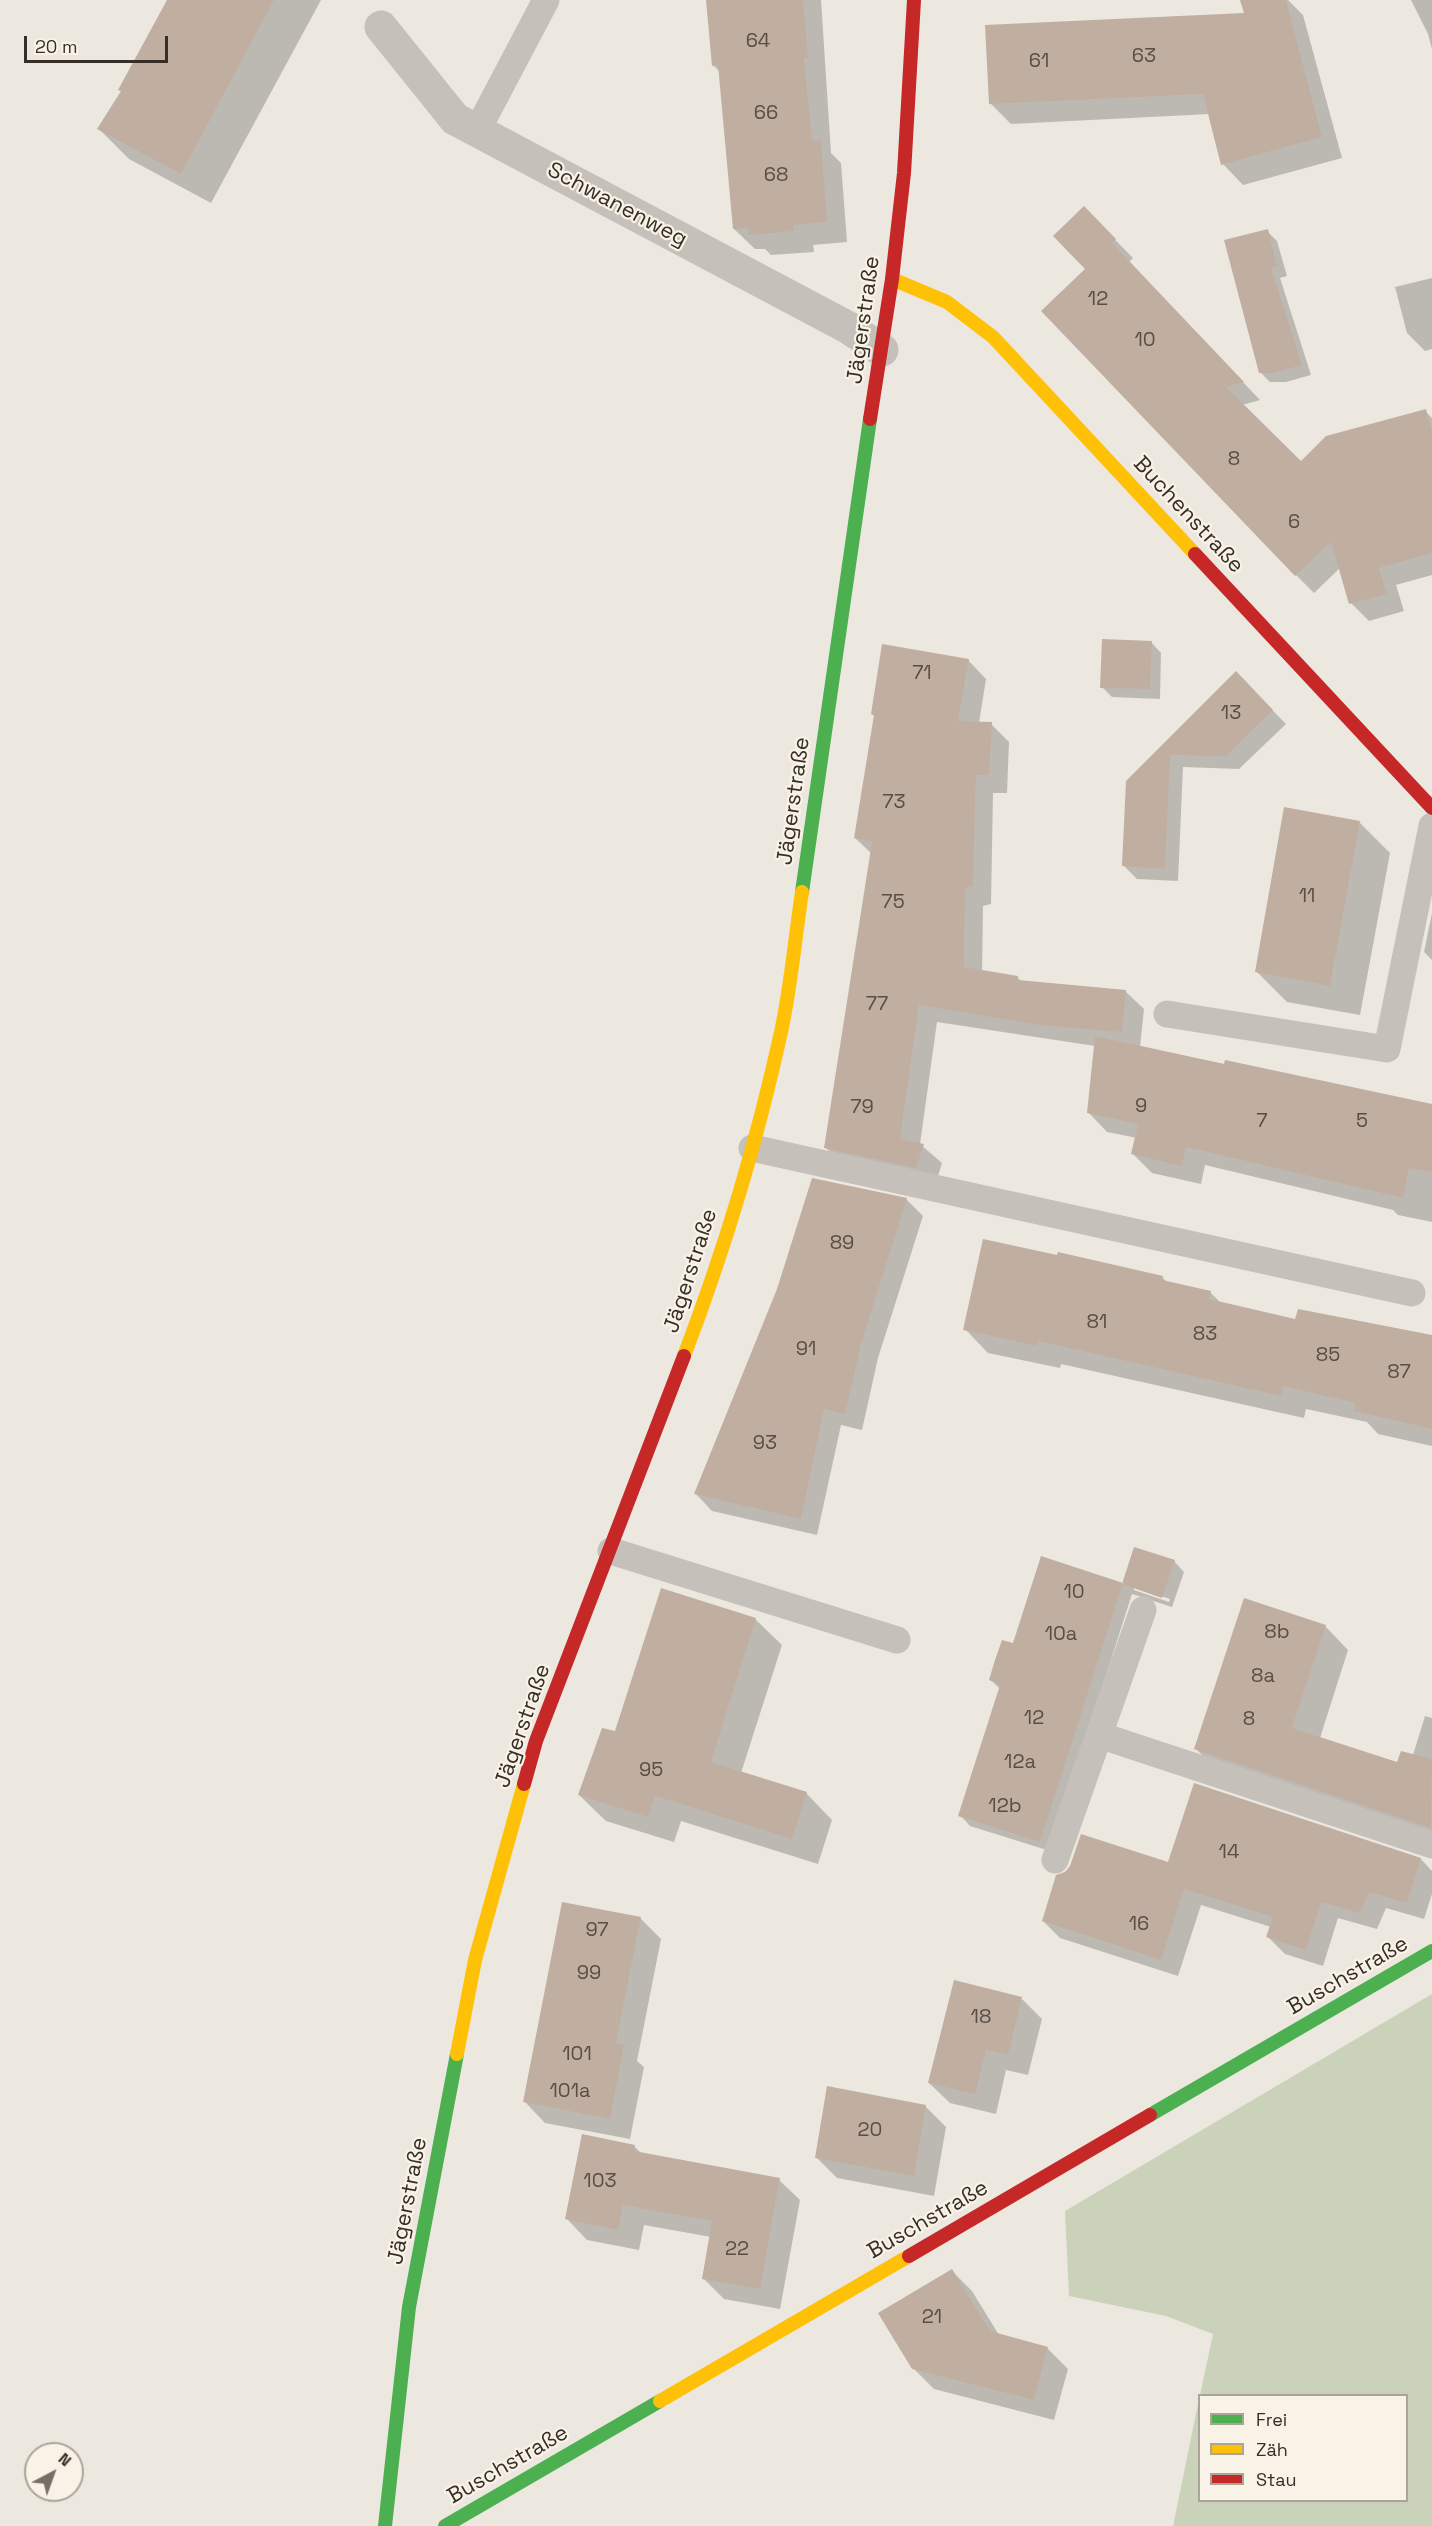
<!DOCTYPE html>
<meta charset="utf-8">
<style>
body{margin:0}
#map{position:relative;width:1432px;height:2526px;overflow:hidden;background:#ece8e0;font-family:"Space Grotesk",sans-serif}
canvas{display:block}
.legend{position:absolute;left:1198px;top:2394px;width:210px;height:108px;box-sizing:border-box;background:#f9f3e7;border:2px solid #aba49a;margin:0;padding:8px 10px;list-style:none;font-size:18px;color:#362e27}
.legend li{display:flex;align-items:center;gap:12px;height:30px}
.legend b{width:30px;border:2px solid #aba49a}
.north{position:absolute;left:24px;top:2442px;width:60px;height:60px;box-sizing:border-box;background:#f9f3e7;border:2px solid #aba49a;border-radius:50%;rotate:41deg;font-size:16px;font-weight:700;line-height:24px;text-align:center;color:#362e27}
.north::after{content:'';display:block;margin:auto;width:21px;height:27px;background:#766f68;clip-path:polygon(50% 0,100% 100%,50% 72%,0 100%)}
.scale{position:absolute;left:24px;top:36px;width:144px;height:27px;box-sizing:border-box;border:3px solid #362e27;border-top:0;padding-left:8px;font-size:18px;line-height:21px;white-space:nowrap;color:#362e27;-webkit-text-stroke:4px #f9f3e7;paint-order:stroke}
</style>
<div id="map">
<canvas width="1432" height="2526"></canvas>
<ul class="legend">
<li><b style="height:8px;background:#4caf50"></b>Frei</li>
<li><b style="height:8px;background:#ffc107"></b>Zäh</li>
<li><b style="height:8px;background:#c62828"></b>Stau</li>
</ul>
<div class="north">N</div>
<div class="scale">20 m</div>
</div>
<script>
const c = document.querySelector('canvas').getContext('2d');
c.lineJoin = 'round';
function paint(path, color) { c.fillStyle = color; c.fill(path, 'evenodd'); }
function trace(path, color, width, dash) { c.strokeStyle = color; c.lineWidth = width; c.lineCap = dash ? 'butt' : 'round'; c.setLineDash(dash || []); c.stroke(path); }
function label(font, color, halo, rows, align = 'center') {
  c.font = font + ' "Space Grotesk",sans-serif'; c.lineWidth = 4.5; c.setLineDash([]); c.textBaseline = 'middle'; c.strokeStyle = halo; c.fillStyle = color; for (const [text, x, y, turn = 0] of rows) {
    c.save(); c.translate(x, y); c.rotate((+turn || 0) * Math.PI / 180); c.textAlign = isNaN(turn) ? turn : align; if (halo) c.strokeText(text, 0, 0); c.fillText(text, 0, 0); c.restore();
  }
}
const green = new Path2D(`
 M 1432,1994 L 1432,2526 L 1173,2526 L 1199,2399 L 1200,2500 L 1406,2500 L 1406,2396 L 1200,2395 L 1213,2334 L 1166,2316 L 1069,2296 L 1065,2211 Z`);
const shadow = new Path2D(`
 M 168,0 L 321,0 L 211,203 L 129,159 L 99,129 L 122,92 Z
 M 708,0 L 821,0 L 831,153 L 841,163 L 847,242 L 813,245 L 814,252 L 771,255 L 765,249 L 755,249 L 734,229 L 720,72 L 713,65 Z
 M 1259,0 L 1288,0 L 1303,15 L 1342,158 L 1243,185 L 1223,164 L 1210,114 L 1011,124 L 990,103 L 1246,14 Z
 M 1411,0 L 1432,0 L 1432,49 L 1428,34 Z
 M 1084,208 L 1133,258 L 1129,262 L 1260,400 L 1242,405 L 1301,463 L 1425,411 L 1432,418 L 1432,575 L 1396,585 L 1404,611 L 1369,621 L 1351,603 L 1340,568 L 1314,593 L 1296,575 L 1087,269 Z
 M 1267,231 L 1277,241 L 1287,276 L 1280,278 L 1311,375 L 1286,382 L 1270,382 L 1260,372 Z
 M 1432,278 L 1432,349 L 1425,351 L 1407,333 L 1395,287 Z
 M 1151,642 L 1161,653 L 1160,699 L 1112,697 L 1102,687 Z
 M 968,660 L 986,679 L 979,723 L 991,724 L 1009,742 L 1007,793 L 993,793 L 991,904 L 983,906 L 982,972 L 1018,978 L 1022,982 L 1125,991 L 1144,1009 L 1140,1047 L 1432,1106 L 1432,1222 L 1398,1215 L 1393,1210 L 1205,1165 L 1201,1184 L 1152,1173 L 1133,1154 L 1137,1138 L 1107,1132 L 1088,1112 L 1095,1046 L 937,1022 L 920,1144 L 942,1163 L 935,1186 L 844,1166 L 825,1147 L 872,854 L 855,838 L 875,717 L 872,714 Z
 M 1236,673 L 1286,724 L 1239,769 L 1183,767 L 1178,881 L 1137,879 L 1124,866 L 1127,782 Z
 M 1359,822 L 1390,853 L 1360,1015 L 1287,1002 L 1256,971 Z
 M 1432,913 L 1432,960 L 1424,952 Z
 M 906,1199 L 923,1216 L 878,1358 L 862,1430 L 841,1425 L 817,1535 L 712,1511 L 696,1494 Z
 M 1162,1277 L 1168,1283 L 1210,1292 L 1221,1303 L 1296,1320 L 1432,1336 L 1432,1446 L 1378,1434 L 1367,1422 L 1306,1409 L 1304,1418 L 1061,1364 L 1060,1368 L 988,1353 L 965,1329 Z
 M 1042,1558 L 1124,1584 L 1174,1561 L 1184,1572 L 1172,1607 L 1132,1594 L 1050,1851 L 970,1826 L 960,1815 L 1000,1689 L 991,1680 L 1014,1645 ZM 1134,1587 L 1170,1599 L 1169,1602 L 1134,1590 Z
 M 755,1619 L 782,1645 L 741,1773 L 806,1793 L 832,1820 L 818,1864 L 681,1821 L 674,1842 L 606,1821 L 579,1795 L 616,1733 Z
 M 1325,1626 L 1348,1650 L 1320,1738 L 1398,1764 L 1413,1755 L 1425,1716 L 1432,1718 L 1432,1843 L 1219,1772 L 1196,1749 Z
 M 1421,1859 L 1432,1871 L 1432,1894 L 1424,1919 L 1386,1908 L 1377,1929 L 1338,1918 L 1323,1966 L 1285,1954 L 1268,1937 L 1271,1927 L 1201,1905 L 1178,1976 L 1060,1938 L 1043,1921 L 1169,1864 Z
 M 640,1918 L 661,1939 L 637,2061 L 644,2067 L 630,2139 L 545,2123 L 525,2102 Z
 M 1022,1999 L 1042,2019 L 1028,2075 L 1006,2070 L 996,2114 L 950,2103 L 929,2083 Z
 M 925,2106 L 946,2127 L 934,2196 L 837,2178 L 816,2157 Z
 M 634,2146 L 643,2155 L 779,2180 L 800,2200 L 780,2309 L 724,2299 L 703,2278 L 711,2237 L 644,2225 L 639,2250 L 587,2240 L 567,2219 Z
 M 952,2271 L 972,2291 L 999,2335 L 1047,2348 L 1068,2369 L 1054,2420 L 934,2389 L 913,2368 Z`);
const building = new Path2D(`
 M 167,0 L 274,0 L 181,174 L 97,129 L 121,91 L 118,90 Z
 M 706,0 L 803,0 L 808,57 L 804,58 L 812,141 L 821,140 L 827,222 L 793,225 L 794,231 L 749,235 L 748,228 L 733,229 L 718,65 L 712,66 Z
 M 1240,0 L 1286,0 L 1322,137 L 1221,165 L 1203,94 L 989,104 L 985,25 L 1244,13 Z
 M 1084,206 L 1116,239 L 1112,243 L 1244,382 L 1226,387 L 1301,461 L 1326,436 L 1426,409 L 1432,432 L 1432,553 L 1379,568 L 1387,594 L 1349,604 L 1331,542 L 1295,576 L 1041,311 L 1085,269 L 1053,236 Z
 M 1268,229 L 1277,266 L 1271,268 L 1302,365 L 1275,373 L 1259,373 L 1224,240 Z
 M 1102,639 L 1152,641 L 1150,689 L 1100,688 Z
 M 882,644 L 969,659 L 958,721 L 992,722 L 989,775 L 976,775 L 973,886 L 965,888 L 964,967 L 1018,976 L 1018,980 L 1126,990 L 1122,1032 L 1039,1025 L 919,1005 L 900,1139 L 924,1144 L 916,1168 L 824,1148 L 872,842 L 854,838 L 874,715 L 871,714 Z
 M 1236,671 L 1273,710 L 1226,756 L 1170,755 L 1165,869 L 1122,866 L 1126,781 Z
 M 1284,807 L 1360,821 L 1330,986 L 1255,972 Z
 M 1095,1036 L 1224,1064 L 1225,1060 L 1432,1104 L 1432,1172 L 1409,1168 L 1403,1198 L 1186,1147 L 1182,1166 L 1131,1154 L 1138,1124 L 1087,1113 Z
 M 812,1178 L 907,1198 L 862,1341 L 845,1414 L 824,1409 L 801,1519 L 694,1494 L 777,1289 Z
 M 983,1239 L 1057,1255 L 1058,1252 L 1163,1276 L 1162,1280 L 1211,1291 L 1209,1299 L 1295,1319 L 1298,1309 L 1432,1335 L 1432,1429 L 1354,1411 L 1355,1403 L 1283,1386 L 1281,1396 L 1038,1341 L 1037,1346 L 963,1330 Z
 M 1134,1547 L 1175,1560 L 1162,1598 L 1122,1584 Z
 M 1041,1556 L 1123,1583 L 1040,1842 L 958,1816 L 1000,1685 L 989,1680 L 995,1660 L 1002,1640 L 1013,1643 Z
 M 661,1588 L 756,1618 L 711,1762 L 807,1792 L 792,1839 L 655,1796 L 648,1817 L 578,1795 L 602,1728 L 615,1731 Z
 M 1244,1598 L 1326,1625 L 1292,1728 L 1397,1762 L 1401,1751 L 1432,1759 L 1431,1828 L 1194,1749 Z
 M 1194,1783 L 1421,1858 L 1407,1903 L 1369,1892 L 1360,1913 L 1321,1902 L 1306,1950 L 1266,1937 L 1273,1917 L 1184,1889 L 1161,1960 L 1042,1921 L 1056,1875 L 1065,1872 L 1070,1866 L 1081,1834 L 1168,1862 Z
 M 562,1902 L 641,1917 L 616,2043 L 624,2045 L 610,2119 L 523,2102 Z
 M 954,1980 L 1022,1997 L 1008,2055 L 986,2050 L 975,2094 L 928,2083 Z
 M 827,2086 L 926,2105 L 914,2176 L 815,2158 Z
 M 582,2134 L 635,2145 L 634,2151 L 780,2178 L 760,2289 L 702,2279 L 712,2221 L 623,2205 L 618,2230 L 565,2219 Z
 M 952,2269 L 990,2331 L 1048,2347 L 1034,2400 L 912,2369 L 878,2313 Z`);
const lane = new Path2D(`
 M 477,131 L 546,0
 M 1167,1014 L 1387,1049 L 1432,826
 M 752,1148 L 1412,1293
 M 611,1551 L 897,1640
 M 1099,1735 L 1432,1845
 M 1055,1860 L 1143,1610`);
const street = new Path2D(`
 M 381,27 L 455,119 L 849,328 L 882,350`);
const fast = new Path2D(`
 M 802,892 L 870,419
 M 1150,2115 L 1432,1951
 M 385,2526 L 409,2307 L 457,2054
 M 445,2526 L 660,2401`);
const slow = new Path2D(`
 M 892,279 L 947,302 L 993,337 L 1195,554
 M 684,1356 C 724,1251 757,1142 781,1032 C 791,986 795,938 802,892
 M 457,2054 L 475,1960 L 524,1784
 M 660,2401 L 909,2256`);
const jam = new Path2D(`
 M 870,419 L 892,279 L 904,173 L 914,0
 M 1195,554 L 1432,808
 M 524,1784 L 536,1741 L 684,1356
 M 909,2256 L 1150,2115`);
const numberNames = [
 ["64",758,42],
 ["63",1144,57],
 ["61",1039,62],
 ["66",766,114],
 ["68",776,176],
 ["12",1098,300],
 ["10",1145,341],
 ["8",1234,460],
 ["6",1294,523],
 ["71",922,674],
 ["13",1231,714],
 ["73",894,803],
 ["11",1307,897],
 ["75",893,903],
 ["77",877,1005],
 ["9",1141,1107],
 ["79",862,1108],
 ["7",1262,1122],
 ["5",1362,1122],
 ["89",842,1244],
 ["81",1097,1323],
 ["83",1205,1335],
 ["91",806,1350],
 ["85",1328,1356],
 ["87",1399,1373],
 ["93",765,1444],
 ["10",1074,1593],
 ["8b",1277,1633],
 ["10a",1061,1635],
 ["8a",1263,1677],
 ["12",1034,1719],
 ["8",1249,1720],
 ["12a",1020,1763],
 ["95",651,1771],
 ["12b",1005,1807],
 ["14",1229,1853],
 ["16",1139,1925],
 ["97",597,1931],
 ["99",589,1974],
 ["18",981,2018],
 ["101",577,2055],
 ["101a",570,2092],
 ["20",870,2131],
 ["103",600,2182],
 ["22",737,2250],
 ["21",932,2318]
];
const streetNames = [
 ["Schwanenweg",617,205,28],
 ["Jägerstraße",864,320,-82],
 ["Buchenstraße",1188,515,47],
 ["Jägerstraße",794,801,-82],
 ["Jägerstraße",691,1271,-72],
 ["Jägerstraße",523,1726,-71],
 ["Buschstraße",1348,1976,-30],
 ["Jägerstraße",408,2201,-79],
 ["Buschstraße",928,2220,-30],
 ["Buschstraße",508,2465,-30]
];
paint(green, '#cad3ba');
paint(shadow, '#0003');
paint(building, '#c0aea1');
trace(lane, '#c5c0b9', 27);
trace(street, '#c5c0b9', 33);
trace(fast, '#4caf50', 14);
trace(slow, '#ffc107', 14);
trace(jam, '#c62828', 14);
label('20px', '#584e46', null, numberNames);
label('22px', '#362e27', '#f9f3e7', streetNames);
</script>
